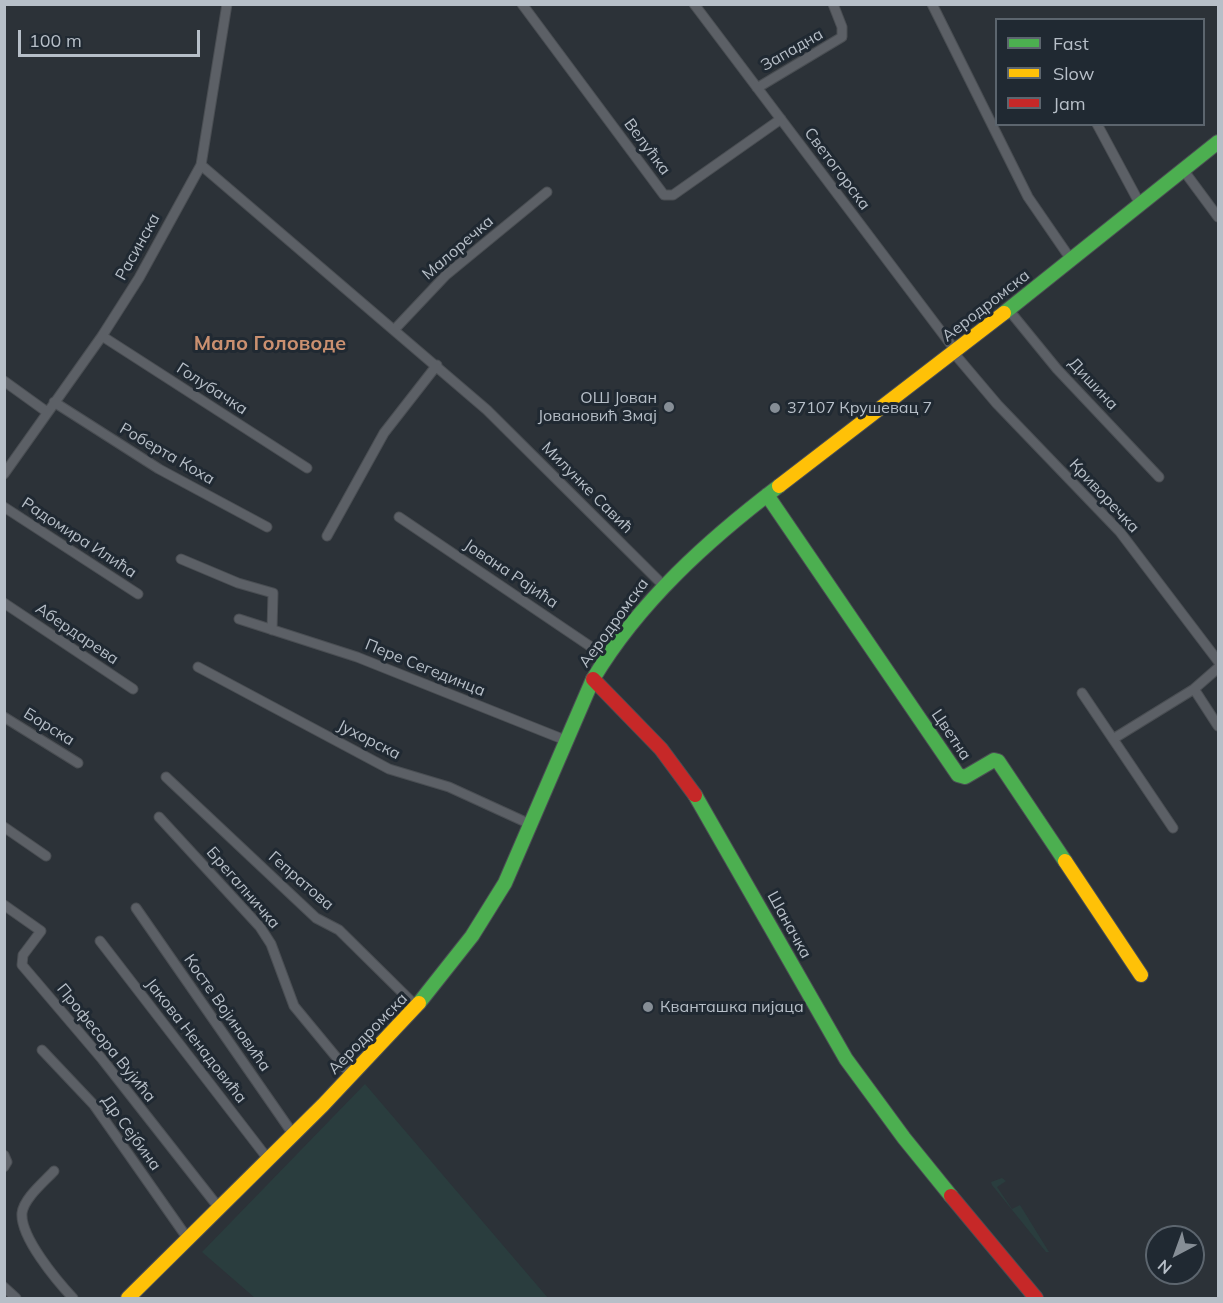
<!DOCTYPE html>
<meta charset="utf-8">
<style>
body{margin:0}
#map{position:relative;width:1223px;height:1303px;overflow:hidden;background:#2c3238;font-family:Mulish,sans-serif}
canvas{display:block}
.frame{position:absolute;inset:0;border:6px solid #b7bfc8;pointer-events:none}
.legend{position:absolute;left:995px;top:18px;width:210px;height:108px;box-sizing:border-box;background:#202932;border:2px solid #5c656e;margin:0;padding:8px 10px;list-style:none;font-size:18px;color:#b7bfc8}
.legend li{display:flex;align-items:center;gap:12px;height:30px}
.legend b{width:30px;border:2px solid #5c656e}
.north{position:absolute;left:1145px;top:1225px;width:60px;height:60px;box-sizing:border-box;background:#202932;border:2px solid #5c656e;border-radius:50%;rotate:221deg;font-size:16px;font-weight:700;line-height:24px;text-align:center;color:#b7bfc8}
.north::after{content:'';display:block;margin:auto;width:21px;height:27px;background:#868e96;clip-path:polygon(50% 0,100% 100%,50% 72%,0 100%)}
.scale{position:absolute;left:18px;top:30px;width:182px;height:27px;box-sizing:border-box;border:3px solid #b7bfc8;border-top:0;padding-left:8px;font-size:18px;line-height:21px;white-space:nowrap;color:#b7bfc8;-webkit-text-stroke:4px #202932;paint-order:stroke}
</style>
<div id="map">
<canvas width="1223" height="1303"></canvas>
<div class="frame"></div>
<ul class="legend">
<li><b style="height:8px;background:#4caf50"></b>Fast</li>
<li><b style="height:8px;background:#ffc107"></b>Slow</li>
<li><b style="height:8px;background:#c62828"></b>Jam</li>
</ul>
<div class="north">N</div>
<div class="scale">100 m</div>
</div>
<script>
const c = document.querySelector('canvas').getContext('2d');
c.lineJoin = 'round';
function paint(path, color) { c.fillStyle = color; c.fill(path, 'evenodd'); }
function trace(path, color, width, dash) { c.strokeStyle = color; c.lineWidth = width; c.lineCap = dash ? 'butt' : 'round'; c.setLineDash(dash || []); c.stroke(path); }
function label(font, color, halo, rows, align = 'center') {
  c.font = font + ' Mulish,sans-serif'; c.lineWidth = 6; c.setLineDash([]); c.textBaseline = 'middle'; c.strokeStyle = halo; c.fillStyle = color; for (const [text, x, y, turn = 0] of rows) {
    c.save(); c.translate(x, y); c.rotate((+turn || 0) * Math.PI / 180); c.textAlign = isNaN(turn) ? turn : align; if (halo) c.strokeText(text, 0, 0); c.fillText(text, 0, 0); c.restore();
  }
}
const green = new Path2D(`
 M 365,1084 L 548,1298 L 255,1298 L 202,1252 Z
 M 1002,1178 L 1006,1181 L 997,1187 L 1012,1209 L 1020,1205 L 1049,1252 L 1046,1252 L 992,1185 L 991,1182 Z`);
const street = new Path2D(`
 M 522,4 L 664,195 L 673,195 L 781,119
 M 694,4 L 955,350
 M 932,4 L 1028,197 L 1072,261
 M 757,88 L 842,37 L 842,27 L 833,4
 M 1097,124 L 1141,206
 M 201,165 L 487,410 L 663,585
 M 1184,171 L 1218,217
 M 1008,309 L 1057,369 L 1159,477
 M 394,330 L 446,275 L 547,192
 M 102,336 L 307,468
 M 953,352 L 997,404 L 1120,532 L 1218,661
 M 4,381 L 47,412
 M 54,402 L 159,469 L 267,527
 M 4,474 L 102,336 L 139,278 L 201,165 L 227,4
 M 4,507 L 138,594
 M 399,517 L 606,657
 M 327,536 L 384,433 L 437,365
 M 181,559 L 238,583 L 273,593 L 272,630
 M 4,603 L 133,689
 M 239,619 L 357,657 L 565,740
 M 198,667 L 389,769 L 449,787 L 532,825
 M 1194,689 L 1218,726
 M 1082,693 L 1173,828
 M 4,717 L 78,763
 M 1113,739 L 1194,689 L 1218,668
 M 166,777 L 316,918 L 339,930 L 417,1007
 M 159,817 L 260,927 L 271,944 L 294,1006 L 351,1075
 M 4,827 L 46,856
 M 4,905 L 41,931 L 23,955 L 22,965 L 102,1059 L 219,1208
 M 136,908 L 293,1134
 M 100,941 L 268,1159
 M 42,1050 L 94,1105 L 188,1239
 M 4,1155 L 7,1162 L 4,1167
 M 54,1171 C 44,1182 24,1198 22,1213 C 20,1237 57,1281 73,1298
 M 4,1287 L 16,1298`);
const fast = new Path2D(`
 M 1004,313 L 1218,142
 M 767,495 L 958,775 L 965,777 L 994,760 L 998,761 L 1065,861
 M 695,795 L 846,1059 L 904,1138 L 951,1196
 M 419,1003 L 472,936 L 505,883 L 593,679 C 639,602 708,540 779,486`);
const slow = new Path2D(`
 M 779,486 L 1004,313
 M 1065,861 L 1141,975
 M 128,1298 L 323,1105 L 419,1003`);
const jam = new Path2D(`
 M 593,679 L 661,749 L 695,795
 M 951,1196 L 1036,1298`);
const markers = [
 [669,407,6,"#868e96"],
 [775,408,6,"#868e96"],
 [648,1007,6,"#868e96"]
];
const streetNames = [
 ["Западна",792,50,-30],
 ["Велућка",647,147,53],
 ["Светогорска",837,169,53],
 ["Расинска",138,247,-61],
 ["Малоречка",458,248,-41],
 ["Аеродромска",986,306,-38],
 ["Дишина",1093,384,47],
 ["Голубачка",212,389,33],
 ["Роберта Коха",167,454,30],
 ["Милунке Савић",587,488,45],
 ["Криворечка",1104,496,47],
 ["Радомира Илића",79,538,33],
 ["Јована Рајића",511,574,34],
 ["Аеродромска",614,623,-54],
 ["Абердарева",77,634,34],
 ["Пере Сегединца",425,668,22],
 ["Борска",49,727,32],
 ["Цветна",951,735,56],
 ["Јухорска",369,740,27],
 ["Гепратова",301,881,41],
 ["Брегалничка",243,888,49],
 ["Шаначка",789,925,61],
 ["Косте Војиновића",227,1013,55],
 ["Аеродромска",368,1034,-46],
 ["Јакова Ненадовића",196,1041,52],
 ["Професора Вујића",106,1043,51],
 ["Др Сејбина",131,1133,54]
];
const poiNames = [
 ["ОШ Јован",657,398,"right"],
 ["Јовановић Змај",657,416,"right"],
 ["37107 Крушевац 7",787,408],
 ["Кванташка пијаца",660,1007]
];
const quarterNames = [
 ["Мало Головоде",270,344]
];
paint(green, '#2a3d3e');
trace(street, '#4a4e53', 11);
trace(fast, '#4a4e53', 16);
trace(slow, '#4a4e53', 16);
trace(jam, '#4a4e53', 16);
trace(street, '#5c6066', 9);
trace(fast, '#4caf50', 14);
trace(slow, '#ffc107', 14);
trace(jam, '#c62828', 14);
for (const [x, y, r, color] of markers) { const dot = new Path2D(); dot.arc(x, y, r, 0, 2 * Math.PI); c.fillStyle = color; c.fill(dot); trace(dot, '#202932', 2); }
label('16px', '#b7bfc8', '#202932', streetNames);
label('16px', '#b7bfc8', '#202932', poiNames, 'left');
label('bold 20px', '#ca9070', '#202932', quarterNames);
</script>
